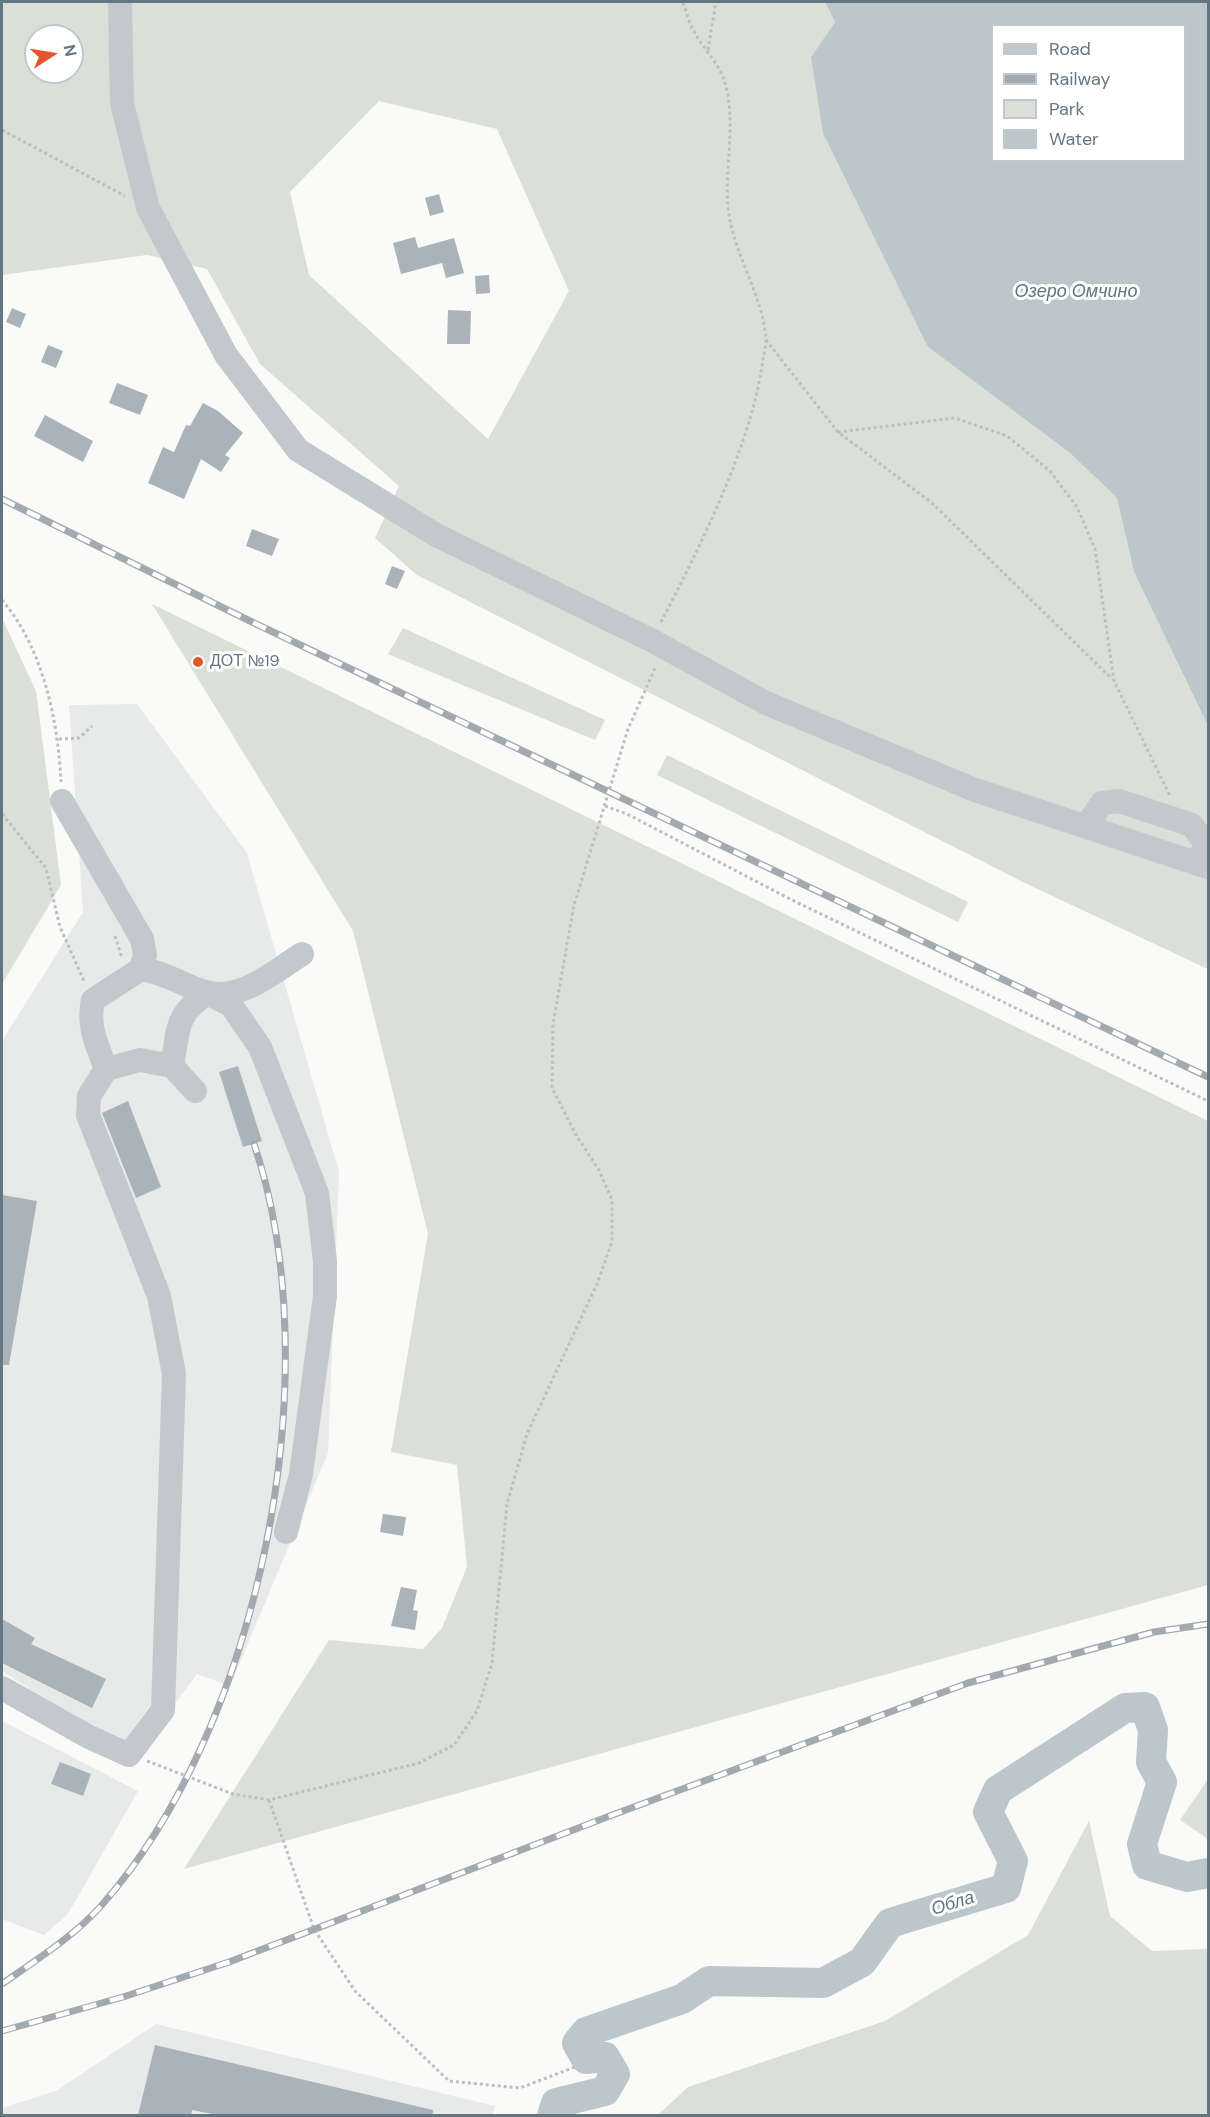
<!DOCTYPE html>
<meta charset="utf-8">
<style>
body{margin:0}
#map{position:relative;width:1210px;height:2117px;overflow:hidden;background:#fafaf8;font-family:"DM Sans",sans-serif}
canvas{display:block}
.frame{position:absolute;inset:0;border:3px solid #657683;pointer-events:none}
.legend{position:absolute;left:991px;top:24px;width:195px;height:138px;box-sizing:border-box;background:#fff;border:2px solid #c1c8cd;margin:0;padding:8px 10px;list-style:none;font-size:18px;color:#657683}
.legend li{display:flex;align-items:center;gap:12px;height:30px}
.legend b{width:30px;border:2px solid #c1c8cd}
.north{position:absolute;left:24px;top:24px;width:60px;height:60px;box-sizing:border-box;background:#fff;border:2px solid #c1c8cd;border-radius:50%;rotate:78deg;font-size:16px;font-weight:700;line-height:24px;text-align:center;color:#657683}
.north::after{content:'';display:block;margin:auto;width:21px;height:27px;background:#e4572e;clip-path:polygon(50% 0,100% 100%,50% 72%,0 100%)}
</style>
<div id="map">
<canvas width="1210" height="2117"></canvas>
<div class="frame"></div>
<ul class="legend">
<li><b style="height:8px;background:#c3c8cc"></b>Road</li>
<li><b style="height:8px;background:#a2aab0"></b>Railway</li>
<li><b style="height:16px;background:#dadfd7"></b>Park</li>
<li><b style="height:16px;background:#bbc7cb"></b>Water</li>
</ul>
<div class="north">N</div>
</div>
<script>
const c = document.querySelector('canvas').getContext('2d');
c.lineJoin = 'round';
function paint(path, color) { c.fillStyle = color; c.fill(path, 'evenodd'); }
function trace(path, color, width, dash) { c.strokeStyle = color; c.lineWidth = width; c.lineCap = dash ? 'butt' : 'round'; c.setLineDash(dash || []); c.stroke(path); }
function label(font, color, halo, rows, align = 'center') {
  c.font = font + ' "DM Sans",sans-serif'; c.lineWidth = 6; c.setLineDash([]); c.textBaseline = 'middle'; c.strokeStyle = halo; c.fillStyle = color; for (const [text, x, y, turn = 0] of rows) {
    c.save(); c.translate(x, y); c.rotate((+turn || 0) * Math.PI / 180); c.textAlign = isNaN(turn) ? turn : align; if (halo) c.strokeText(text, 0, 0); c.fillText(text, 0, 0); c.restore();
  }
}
const built = new Path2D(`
 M 137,704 L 247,853 L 339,1172 L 328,1453 L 230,1686 L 197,1674 L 135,1758 L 2,1671 L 2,1041 L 83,912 L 69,705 Z
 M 2,1721 L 138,1791 L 68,1914 L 44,1935 L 2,1919 Z
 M 156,2024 L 495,2106 L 492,2116 L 2,2116 L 2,2108 L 56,2091 Z`);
const green = new Path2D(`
 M 2,2 L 825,2 L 835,22 L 811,57 L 928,347 L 1070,453 L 1117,498 L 1134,572 L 1208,726 L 1208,969 L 1029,885 L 417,575 L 375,538 L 399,486 L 260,364 L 207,269 L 147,255 L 2,275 ZM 36,36 L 72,36 L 72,72 L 36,72 ZM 379,101 L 497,129 L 569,291 L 488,439 L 309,275 L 290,192 Z
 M 152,604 L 1208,1121 L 1208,1585 L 184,1869 L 329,1640 L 423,1649 L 442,1628 L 467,1567 L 457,1465 L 391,1452 L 428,1234 L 353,931 Z
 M 2,618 L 36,691 L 61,885 L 2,984 Z
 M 403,628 L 605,720 L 595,740 L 388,654 Z
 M 667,755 L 968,902 L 958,922 L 657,775 Z
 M 1208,1779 L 1208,1839 L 1180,1820 Z
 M 1089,1821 L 1110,1916 L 1152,1951 L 1208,1949 L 1208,2115 L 658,2115 L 688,2087 L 885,2021 L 1028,1935 Z`);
const water = new Path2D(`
 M 825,2 L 1208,2 L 1208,726 L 1134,572 L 1117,498 L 1070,453 L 928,347 L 823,133 L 811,57 L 835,22 ZM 992,26 L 1184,26 L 1184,160 L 992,160 Z`);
const river = new Path2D(`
 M 552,2116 L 556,2103 L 605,2091 L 615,2074 L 605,2057 L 586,2059 L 577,2043 L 586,2032 L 682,1999 L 709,1981 L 823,1983 L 862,1962 L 890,1923 L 1006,1888 L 1013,1861 L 988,1812 L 998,1790 L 1125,1708 L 1145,1707 L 1153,1730 L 1151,1762 L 1162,1782 L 1142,1844 L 1147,1865 L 1187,1877 L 1208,1873`);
const building = new Path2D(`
 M 439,194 L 444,212 L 430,216 L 425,198 Z
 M 415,237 L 418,248 L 454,238 L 464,273 L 446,278 L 442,263 L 401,274 L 393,243 Z
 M 489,275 L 490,293 L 476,294 L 475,276 Z
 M 12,308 L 26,314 L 20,328 L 6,322 Z
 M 448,310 L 471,311 L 470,344 L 447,344 Z
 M 48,345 L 63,351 L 56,368 L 41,362 Z
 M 117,383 L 148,395 L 140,415 L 109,403 Z
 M 203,403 L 218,411 L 243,433 L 225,455 L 230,458 L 221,472 L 201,459 L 184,499 L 148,483 L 163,447 L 174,452 L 186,425 L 190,426 Z
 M 45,415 L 93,441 L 83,462 L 34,436 Z
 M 252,529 L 279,539 L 272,556 L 246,546 Z
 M 392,566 L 405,571 L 397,589 L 385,584 Z
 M 238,1066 L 262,1141 L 243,1147 L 219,1072 Z
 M 128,1101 L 161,1187 L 136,1198 L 102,1113 Z
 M 2,1195 L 37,1201 L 9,1365 L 2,1365 Z
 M 383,1514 L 406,1517 L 403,1536 L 380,1532 Z
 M 401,1587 L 417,1590 L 413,1610 L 418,1611 L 415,1630 L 391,1626 Z
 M 2,1619 L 35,1638 L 31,1644 L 106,1679 L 92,1708 L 2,1663 Z
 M 60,1762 L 91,1774 L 83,1796 L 51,1784 Z
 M 155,2045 L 433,2110 L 433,2115 L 217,2115 L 192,2110 L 191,2115 L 138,2115 Z`);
const path = new Path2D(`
 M 708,50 L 716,2
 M 2,130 L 125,196
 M 766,340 L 838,432 L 932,503 L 1112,679
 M 838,432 L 955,418 L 1007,436 L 1050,471 L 1077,507 L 1095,549 L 1114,681 L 1170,796
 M 2,600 C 43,648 58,720 61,782
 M 661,622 C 699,549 750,447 762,366 C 763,357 766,347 766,339 C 763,296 733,253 728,208 C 724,166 738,119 723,77 C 716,60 702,47 694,31 C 689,23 686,11 683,2
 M 59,739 L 79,738 L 92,726
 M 605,806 L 627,814 L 790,899 L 1208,1101
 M 2,814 L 46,868 L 60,927 L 84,981
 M 115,936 L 122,958
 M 147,1761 L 233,1794 L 269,1800 L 419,1763 L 454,1745 L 477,1711 L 492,1663 L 507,1504 L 527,1434 L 597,1284 L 612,1242 L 612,1200 L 599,1170 L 576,1135 L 552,1088 L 553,1024 L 574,905 L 628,729 L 656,666
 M 269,1800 L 314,1929 L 355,1991 L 449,2081 L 520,2088 L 575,2067`);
const minor = new Path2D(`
 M 120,2 L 122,103 L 148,208 L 226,355 L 298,450 L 436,535 L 651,640 L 766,703 L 975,790 L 1208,867
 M 62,801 L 142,939 L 145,955 L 141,969 L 93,1000 C 87,1026 97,1045 106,1069
 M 1087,825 L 1102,803 L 1119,801 L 1192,825 L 1206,844 L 1198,864
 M 141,969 C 165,972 183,986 206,992 C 240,1002 275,971 302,954
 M 172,1066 C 179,1029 174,1016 207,993 L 231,1005 L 260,1047 L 317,1193 L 325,1261 L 325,1296 L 301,1474 L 286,1532
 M 2,1688 L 89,1737 L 129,1755 L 163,1710 L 174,1374 L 159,1296 L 88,1115 L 89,1096 L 106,1069 L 140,1060 L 172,1066 L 195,1091`);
const rail = new Path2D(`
 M 2,499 L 252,622 L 1208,1077
 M 2,1984 C 36,1960 73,1937 101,1906 C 261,1726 331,1371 254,1144
 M 2,2031 L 123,1997 L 229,1962 L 607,1817 L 968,1683 L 1154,1632 L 1208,1624`);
const markers = [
 [198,662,6,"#e4572e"]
];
const poiNames = [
 ["ДОТ №19",210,662]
];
const waterNames = [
 ["Озеро Омчино",1076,292],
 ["Обла",953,1904,-17]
];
paint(built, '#e8e9e9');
paint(green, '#dadfd7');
paint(water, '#bbc7cb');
trace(river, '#bbc7cb', 30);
paint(building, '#aab3b9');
trace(path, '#bbbfc2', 3, [3, 3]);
trace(minor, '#c3c8cc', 24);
trace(rail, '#a2aab0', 7);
trace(rail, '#fff', 4.5, [14]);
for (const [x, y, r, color] of markers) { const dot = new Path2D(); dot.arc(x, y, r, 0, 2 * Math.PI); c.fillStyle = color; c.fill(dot); trace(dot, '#fff', 2); }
label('16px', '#657683', '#fff', poiNames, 'left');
label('italic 18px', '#60757c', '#fff', waterNames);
</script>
